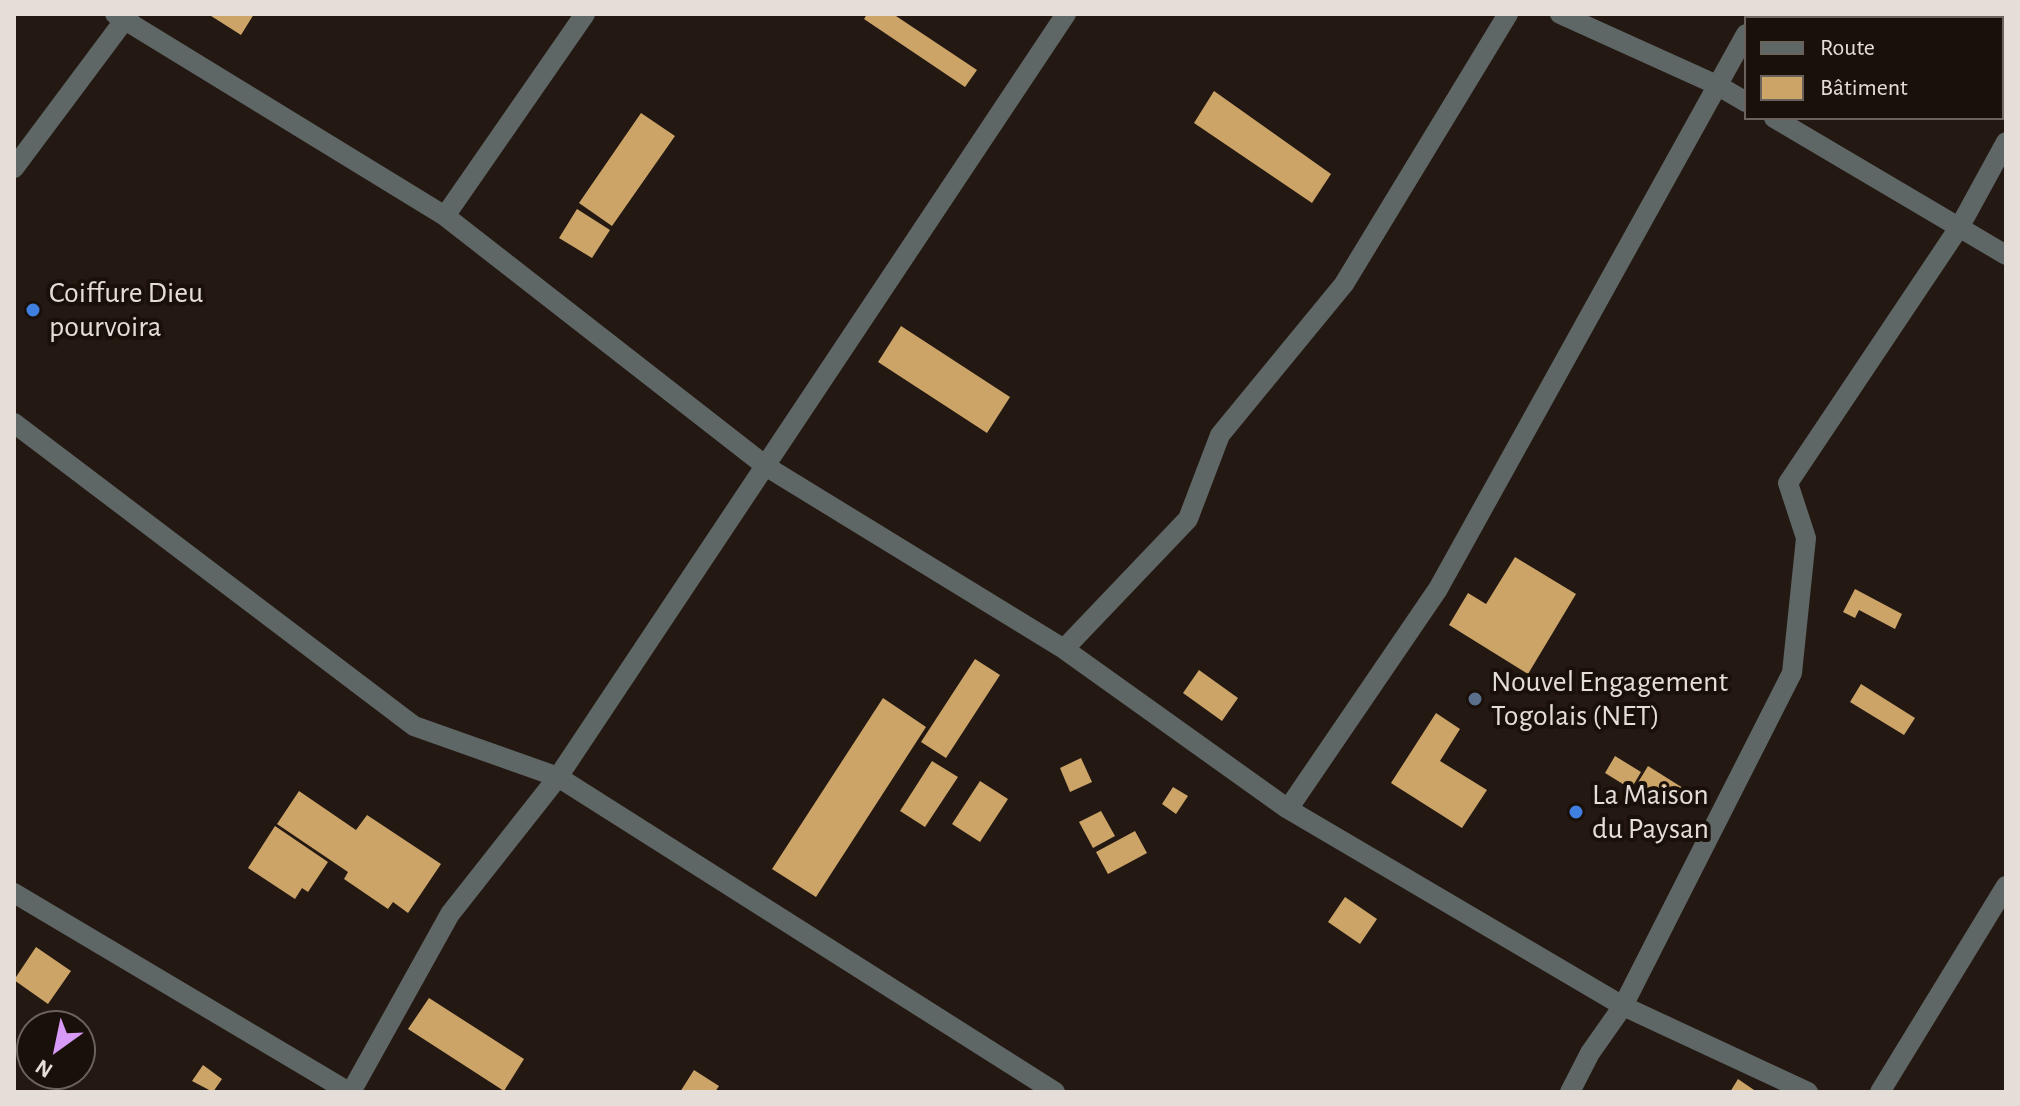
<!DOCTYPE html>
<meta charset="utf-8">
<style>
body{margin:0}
#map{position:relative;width:2020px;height:1106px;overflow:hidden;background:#231912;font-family:"Alegreya Sans",sans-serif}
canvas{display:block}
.frame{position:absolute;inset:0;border:16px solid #e4ddd8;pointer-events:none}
.legend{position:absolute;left:1744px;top:16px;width:260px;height:104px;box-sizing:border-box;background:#191009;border:2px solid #6a625c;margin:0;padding:10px 14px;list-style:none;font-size:24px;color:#e4ddd8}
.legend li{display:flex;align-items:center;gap:16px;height:40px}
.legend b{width:40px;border:2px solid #6a625c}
.north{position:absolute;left:16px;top:1010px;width:80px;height:80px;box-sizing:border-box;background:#191009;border:2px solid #6a625c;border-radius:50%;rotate:213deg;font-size:22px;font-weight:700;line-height:32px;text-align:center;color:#e4ddd8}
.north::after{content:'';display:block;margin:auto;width:28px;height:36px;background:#d89af8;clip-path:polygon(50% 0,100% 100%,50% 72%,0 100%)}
</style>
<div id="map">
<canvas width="2020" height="1106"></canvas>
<div class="frame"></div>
<ul class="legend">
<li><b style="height:10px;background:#5f6766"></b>Route</li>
<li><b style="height:22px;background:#cca468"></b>Bâtiment</li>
</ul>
<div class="north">N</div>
</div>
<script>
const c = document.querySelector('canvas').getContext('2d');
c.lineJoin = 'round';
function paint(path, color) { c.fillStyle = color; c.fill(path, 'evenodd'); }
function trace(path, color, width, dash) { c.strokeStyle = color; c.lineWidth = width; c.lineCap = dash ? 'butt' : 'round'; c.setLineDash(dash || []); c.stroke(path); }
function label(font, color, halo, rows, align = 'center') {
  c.font = font + ' "Alegreya Sans",sans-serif'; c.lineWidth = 8; c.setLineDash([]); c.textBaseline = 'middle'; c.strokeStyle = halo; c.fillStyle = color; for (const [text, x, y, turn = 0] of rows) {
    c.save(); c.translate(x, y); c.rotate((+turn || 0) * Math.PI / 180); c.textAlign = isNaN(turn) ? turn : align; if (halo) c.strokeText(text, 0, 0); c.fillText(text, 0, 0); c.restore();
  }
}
const building = new Path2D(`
 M 208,14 L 254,14 L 241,35 Z
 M 867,14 L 893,14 L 977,70 L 965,87 L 864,19 Z
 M 1214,91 L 1331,174 L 1312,203 L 1194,123 Z
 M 641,113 L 675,136 L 612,226 L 579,203 Z
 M 577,209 L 610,230 L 592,258 L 559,238 Z
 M 901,326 L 1010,397 L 987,433 L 878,362 Z
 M 1515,557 L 1576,594 L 1528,674 L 1449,625 L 1468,593 L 1486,604 Z
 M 1855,589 L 1902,614 L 1895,629 L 1859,610 L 1855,618 L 1843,612 Z
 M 975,659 L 1000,675 L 946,758 L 921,742 Z
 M 1199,670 L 1238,698 L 1222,721 L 1183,693 Z
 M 1861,684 L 1915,718 L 1904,735 L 1850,702 Z
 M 883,698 L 926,727 L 816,897 L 772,869 Z
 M 1436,713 L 1460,729 L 1440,761 L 1487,790 L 1462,828 L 1391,783 Z
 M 1615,756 L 1641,772 L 1631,789 L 1605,773 Z
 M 1081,758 L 1092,782 L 1070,792 L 1060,768 Z
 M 932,761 L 958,777 L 925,827 L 900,811 Z
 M 1648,766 L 1683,788 L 1672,806 L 1637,784 Z
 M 980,781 L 1008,799 L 980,842 L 952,824 Z
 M 1173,787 L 1188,796 L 1176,814 L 1162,804 Z
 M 299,791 L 356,830 L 367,815 L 441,864 L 408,913 L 393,902 L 388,909 L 344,879 L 348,872 L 277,824 Z
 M 1101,811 L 1115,836 L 1093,848 L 1079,822 Z
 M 275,826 L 328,862 L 308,892 L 302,888 L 295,899 L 248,868 Z
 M 1135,831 L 1147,853 L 1108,874 L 1096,852 Z
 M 1345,897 L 1377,919 L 1360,944 L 1328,922 Z
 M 36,947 L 71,971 L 48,1004 L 14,980 Z
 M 429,998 L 524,1059 L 504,1091 L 408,1029 Z
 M 203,1065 L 222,1079 L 213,1092 L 192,1081 Z
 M 694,1070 L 719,1086 L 715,1092 L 680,1092 Z
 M 1738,1079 L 1757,1092 L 1730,1092 Z`);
const minor = new Path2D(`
 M 115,14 L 445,216 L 767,467 L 1064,649 L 1288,809 L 1623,1006 L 1808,1092
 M 1560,14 L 1717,85 L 1746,102
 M 1755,18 L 1758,14
 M 1774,118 L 2006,255
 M 14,168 L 129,14
 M 445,216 L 585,14
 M 14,423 L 414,726 L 558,777 L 1055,1092
 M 1064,649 L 1188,519 L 1220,435 L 1344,284 L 1508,14
 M 1288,809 L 1438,589 L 1746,34
 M 14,893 L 349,1092
 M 351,1092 L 450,914 L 558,777 L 1066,14
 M 1570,1092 L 1590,1053 L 1623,1006 L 1792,673 L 1806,538 L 1788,483 L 1960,226 L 2006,142
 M 1880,1092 L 2006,886`);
const markers = [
 [33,310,8,"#3f7fe0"],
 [1475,699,8,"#5c6f8a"],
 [1576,812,8,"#3f7fe0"]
];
const poiNames = [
 ["Coiffure Dieu",49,293],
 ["pourvoira",49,327],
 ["Nouvel Engagement",1491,682],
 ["Togolais (NET)",1491,716],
 ["La Maison",1592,795],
 ["du Paysan",1592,829]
];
paint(building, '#cca468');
trace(minor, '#5f6766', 20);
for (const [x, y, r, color] of markers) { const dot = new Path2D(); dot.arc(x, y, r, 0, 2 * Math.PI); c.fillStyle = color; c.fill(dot); trace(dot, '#191009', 3); }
label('30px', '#e4ddd8', '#191009', poiNames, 'left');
</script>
